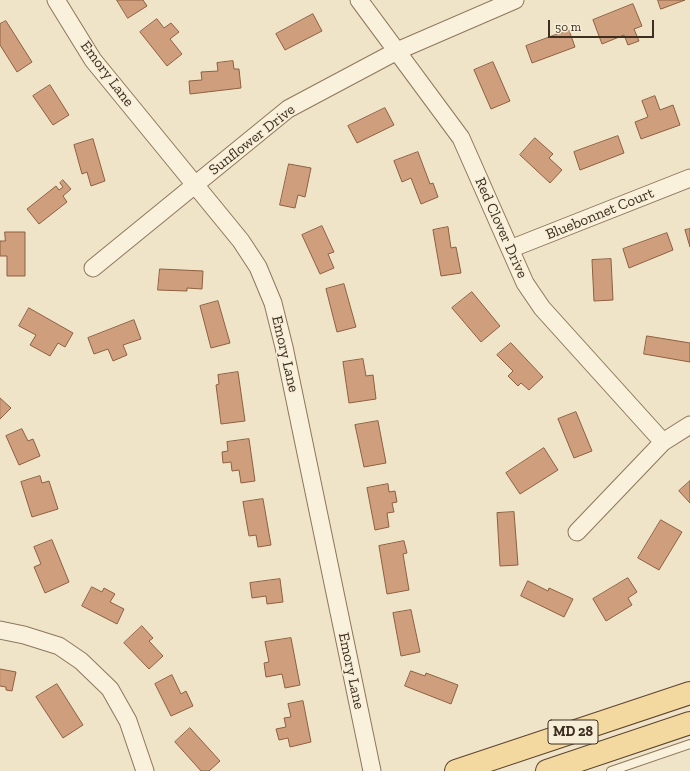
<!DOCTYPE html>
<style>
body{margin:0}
#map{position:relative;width:690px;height:771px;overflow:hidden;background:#f0e4c8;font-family:"Zilla Slab",serif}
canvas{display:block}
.scale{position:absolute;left:548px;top:20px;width:106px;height:18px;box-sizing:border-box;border:2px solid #3d2e20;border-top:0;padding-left:5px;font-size:12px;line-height:14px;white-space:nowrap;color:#3d2e20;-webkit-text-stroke:3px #f7eed8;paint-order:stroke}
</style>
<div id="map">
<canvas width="690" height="771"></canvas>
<div class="scale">50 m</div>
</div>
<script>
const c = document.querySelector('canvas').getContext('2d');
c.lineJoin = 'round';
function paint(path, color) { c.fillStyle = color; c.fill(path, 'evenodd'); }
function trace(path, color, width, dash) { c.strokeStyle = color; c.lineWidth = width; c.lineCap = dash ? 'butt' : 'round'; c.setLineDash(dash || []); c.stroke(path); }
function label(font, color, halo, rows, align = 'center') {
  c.font = font + ' "Zilla Slab",serif'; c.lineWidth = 3; c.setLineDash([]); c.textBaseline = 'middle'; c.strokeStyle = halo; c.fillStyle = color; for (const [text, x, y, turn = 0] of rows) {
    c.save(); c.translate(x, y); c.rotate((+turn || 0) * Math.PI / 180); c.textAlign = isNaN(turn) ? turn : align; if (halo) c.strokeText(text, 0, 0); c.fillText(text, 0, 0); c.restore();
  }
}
const building = new Path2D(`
 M 117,0 L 143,0 L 147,6 L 128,18 Z
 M 658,0 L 685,0 L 661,9 Z
 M 633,4 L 642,26 L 634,29 L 639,41 L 628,45 L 624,35 L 602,44 L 593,20 Z
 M 313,14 L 322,31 L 285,50 L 276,34 Z
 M 157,19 L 164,28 L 171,23 L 179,32 L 170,39 L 182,54 L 167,66 L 140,32 Z
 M 6,21 L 32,62 L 17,72 L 0,45 L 0,24 Z
 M 569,30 L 575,47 L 532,63 L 526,46 Z
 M 233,61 L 234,69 L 239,69 L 241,88 L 190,94 L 189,81 L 202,80 L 201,72 L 218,71 L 217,63 Z
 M 493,62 L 510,101 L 491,109 L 474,70 Z
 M 50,85 L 69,115 L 53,125 L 33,96 Z
 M 655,96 L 660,110 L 673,105 L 680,125 L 641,139 L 635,122 L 648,117 L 642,101 Z
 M 385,108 L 394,125 L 357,143 L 348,126 Z
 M 618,136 L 624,153 L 580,170 L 574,152 Z
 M 535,138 L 553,154 L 549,158 L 562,170 L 550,183 L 520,155 Z
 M 93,139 L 105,181 L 91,186 L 87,172 L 82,174 L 74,145 Z
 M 418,152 L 430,184 L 433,183 L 438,197 L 421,204 L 411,178 L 402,182 L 394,161 Z
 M 289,164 L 311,168 L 305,197 L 298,195 L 295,208 L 280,205 Z
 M 63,180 L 71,189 L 63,196 L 67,202 L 39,224 L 27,209 L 56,186 L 59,190 L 63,187 L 60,183 Z
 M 322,226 L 334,252 L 328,254 L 334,268 L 320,274 L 302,235 Z
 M 448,227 L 451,248 L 456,247 L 461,273 L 441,276 L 433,230 Z
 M 690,229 L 690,247 L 685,230 Z
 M 5,232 L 25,232 L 25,276 L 7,276 L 7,256 L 0,256 L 0,241 L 5,241 Z
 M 667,233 L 673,250 L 629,268 L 623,249 Z
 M 611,259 L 613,300 L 594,301 L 592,260 Z
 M 160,269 L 203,271 L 202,289 L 187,288 L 187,291 L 158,290 Z
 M 344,284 L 356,327 L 337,332 L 326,289 Z
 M 472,292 L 500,326 L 481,342 L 452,308 Z
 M 218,301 L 230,343 L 211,348 L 200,306 Z
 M 29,308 L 73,333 L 65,347 L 58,343 L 50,356 L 30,345 L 36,335 L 19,326 Z
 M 134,320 L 141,339 L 123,345 L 127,355 L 113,361 L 108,349 L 94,354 L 88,338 Z
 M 647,336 L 690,343 L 690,362 L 644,354 Z
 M 511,343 L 543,377 L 529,390 L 521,383 L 518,386 L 508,376 L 513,371 L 497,355 Z
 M 363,359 L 366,376 L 373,375 L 376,399 L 349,403 L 343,362 Z
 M 238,372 L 245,421 L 221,424 L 216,385 L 219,384 L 218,375 Z
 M 0,398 L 11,408 L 0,419 Z
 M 576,412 L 592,451 L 574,458 L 558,419 Z
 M 378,421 L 386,463 L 364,467 L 355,425 Z
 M 22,429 L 28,441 L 33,439 L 40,456 L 19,465 L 6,436 Z
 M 249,439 L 255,481 L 241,483 L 239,470 L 232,471 L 231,462 L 223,463 L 222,452 L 228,451 L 227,442 Z
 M 544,448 L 558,470 L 520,494 L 506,473 Z
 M 40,476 L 42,483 L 49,481 L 58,509 L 32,517 L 21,482 Z
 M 690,481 L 690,503 L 679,491 Z
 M 388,484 L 389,492 L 395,491 L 397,502 L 392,503 L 394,512 L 387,513 L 389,527 L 375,530 L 367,488 Z
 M 263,499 L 271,545 L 258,547 L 256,535 L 249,536 L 243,502 Z
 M 514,512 L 518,565 L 500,566 L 497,513 Z
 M 661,520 L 682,532 L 659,570 L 638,558 Z
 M 52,540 L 69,582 L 45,593 L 34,567 L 41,564 L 34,547 Z
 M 404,541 L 407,553 L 403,554 L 409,590 L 387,594 L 379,546 Z
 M 628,578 L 637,592 L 628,598 L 632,605 L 606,621 L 593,599 Z
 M 280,579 L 283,602 L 267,604 L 266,596 L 252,598 L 250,583 Z
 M 528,581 L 548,591 L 549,588 L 573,599 L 564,617 L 521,596 Z
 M 92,587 L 102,592 L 104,588 L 115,594 L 110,602 L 124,609 L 117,624 L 82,606 Z
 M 411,610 L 420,652 L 401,656 L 393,613 Z
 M 142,626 L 153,638 L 149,641 L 163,656 L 149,669 L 124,643 Z
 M 291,638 L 300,685 L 285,688 L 282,674 L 266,677 L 264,663 L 269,662 L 265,642 Z
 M 0,669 L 16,672 L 12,691 L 6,690 L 6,687 L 0,686 Z
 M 411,671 L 425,676 L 426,673 L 458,685 L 451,704 L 405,686 Z
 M 172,675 L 181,694 L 186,691 L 193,706 L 171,716 L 155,684 Z
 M 57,684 L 83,725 L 63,738 L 36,697 Z
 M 303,701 L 311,742 L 290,747 L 288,738 L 279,740 L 276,729 L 286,727 L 284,718 L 291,717 L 288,704 Z
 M 190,728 L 220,761 L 209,771 L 201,771 L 175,742 Z`);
const lane = new Path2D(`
 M 611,771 L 690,744`);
const street = new Path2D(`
 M 56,0 L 93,60 L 241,241 L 258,267 L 273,303 L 284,347 L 372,771
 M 359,0 L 461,138 L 525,283 L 542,308 L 663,442
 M 510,249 L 690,178
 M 93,268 L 288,109 L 397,51 L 515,0
 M 577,532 L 663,442 L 690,425
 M 0,630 L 24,635 L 59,646 L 81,661 L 110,689 L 128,721 L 145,771`);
const primary = new Path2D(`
 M 456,771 L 690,693
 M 547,771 L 690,723`);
const shields = [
 [573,732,50]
];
const shieldNames = [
 ["MD 28",573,732]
];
const streetNames = [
 ["Emory Lane",107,74,53],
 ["Sunflower Drive",252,140,-38],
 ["Bluebonnet Court",600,214,-22],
 ["Red Clover Drive",501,228,66],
 ["Emory Lane",285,354,77],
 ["Emory Lane",351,671,78]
];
paint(building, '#cf9f7d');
trace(building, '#8d5f41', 1);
trace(lane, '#8d765c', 10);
trace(street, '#8d765c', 19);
trace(primary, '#5b4430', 24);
trace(lane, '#faf1dc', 8);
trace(street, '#faf1dc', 17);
trace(primary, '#f3d9a0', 22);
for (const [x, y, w] of shields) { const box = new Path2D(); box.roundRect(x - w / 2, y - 12, w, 24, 3); c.fillStyle = '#f7eed8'; c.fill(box); trace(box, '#3d2e20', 1); }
label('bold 14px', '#3d2e20', null, shieldNames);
label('15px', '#3d2e20', '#f7eed8', streetNames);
</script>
